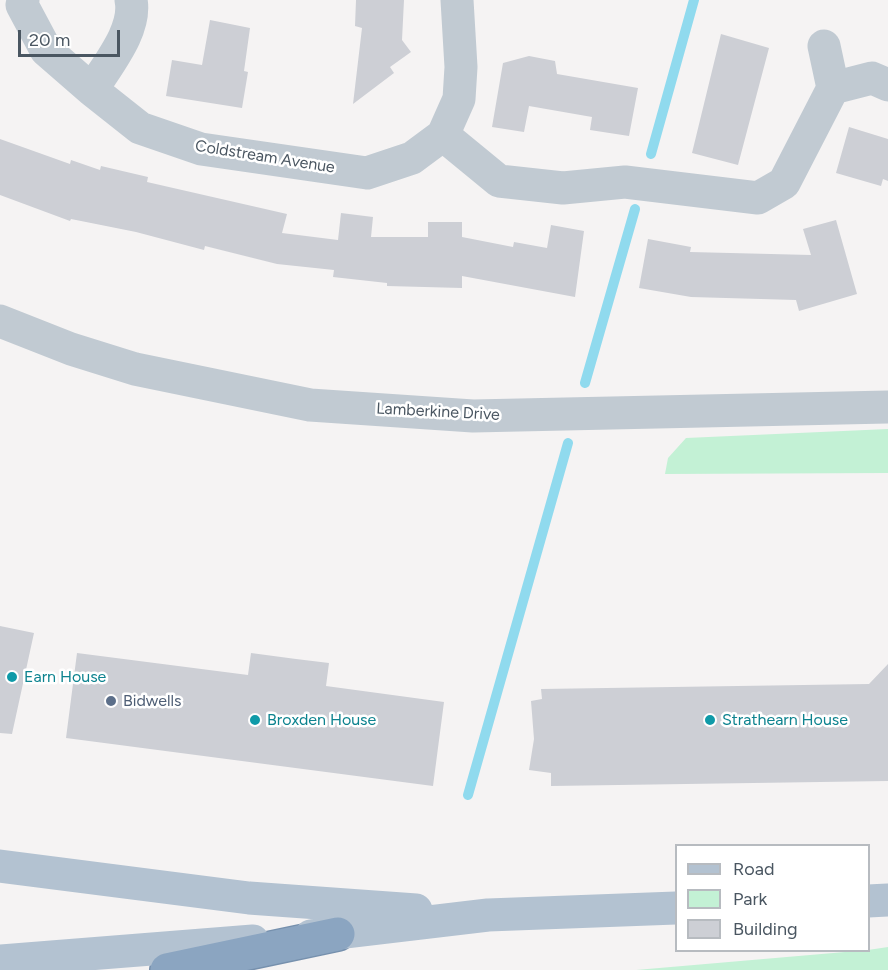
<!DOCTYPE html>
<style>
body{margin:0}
#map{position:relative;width:888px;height:970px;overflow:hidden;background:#f5f3f3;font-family:Figtree,sans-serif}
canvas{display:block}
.legend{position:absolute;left:675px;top:844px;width:195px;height:108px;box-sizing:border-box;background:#fff;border:2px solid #b7bbc0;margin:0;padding:8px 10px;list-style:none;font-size:18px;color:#4a5661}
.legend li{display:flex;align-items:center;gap:12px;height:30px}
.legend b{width:30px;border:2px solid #b7bbc0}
.scale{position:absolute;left:18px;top:30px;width:102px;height:27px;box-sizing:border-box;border:3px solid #4a5661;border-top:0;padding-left:8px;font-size:18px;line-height:21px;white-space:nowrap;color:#4a5661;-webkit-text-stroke:4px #fff;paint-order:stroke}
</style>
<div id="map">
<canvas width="888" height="970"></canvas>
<ul class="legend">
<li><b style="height:8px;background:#b3c2d1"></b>Road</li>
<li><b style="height:16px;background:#c3f1d5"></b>Park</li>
<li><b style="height:16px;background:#cdcfd5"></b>Building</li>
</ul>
<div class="scale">20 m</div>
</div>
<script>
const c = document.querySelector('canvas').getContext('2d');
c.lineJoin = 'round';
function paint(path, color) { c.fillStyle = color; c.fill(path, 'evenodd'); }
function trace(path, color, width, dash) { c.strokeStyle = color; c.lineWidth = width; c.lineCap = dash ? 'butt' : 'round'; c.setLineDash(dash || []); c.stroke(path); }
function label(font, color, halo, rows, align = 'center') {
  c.font = font + ' Figtree,sans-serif'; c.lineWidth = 5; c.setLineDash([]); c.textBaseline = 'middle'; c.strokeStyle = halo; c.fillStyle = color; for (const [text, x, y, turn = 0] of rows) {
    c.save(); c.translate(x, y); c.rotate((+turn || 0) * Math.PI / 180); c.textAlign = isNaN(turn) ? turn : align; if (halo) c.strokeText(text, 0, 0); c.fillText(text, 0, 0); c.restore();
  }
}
const green = new Path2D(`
 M 888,429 L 888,473 L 665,474 L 668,458 L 686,438 Z
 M 888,947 L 888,970 L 636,970 L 868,950 Z`);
const stream = new Path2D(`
 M 651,154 L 694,0
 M 585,383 L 635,209
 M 468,795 L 568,443`);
const building = new Path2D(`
 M 356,0 L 404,0 L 402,40 L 411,52 L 390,67 L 394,73 L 353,104 L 362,28 L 355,26 Z
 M 210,20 L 250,28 L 244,71 L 248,72 L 242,108 L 166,96 L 172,60 L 202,65 Z
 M 721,34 L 769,48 L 738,165 L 692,153 Z
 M 529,56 L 555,61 L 557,74 L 638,88 L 629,136 L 590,130 L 592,117 L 529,106 L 524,132 L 492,127 L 503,63 Z
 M 849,127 L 888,139 L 888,181 L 883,179 L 881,186 L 836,173 Z
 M 0,139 L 70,164 L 71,160 L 100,170 L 101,166 L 148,177 L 147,182 L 287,214 L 282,233 L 338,240 L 341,213 L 373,217 L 371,237 L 428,237 L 428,222 L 462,222 L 462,237 L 513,247 L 514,242 L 547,248 L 551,225 L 584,231 L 575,297 L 462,276 L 462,288 L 387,286 L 387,283 L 333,277 L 334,270 L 277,264 L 205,246 L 204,250 L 136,232 L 71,219 L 70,221 L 0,195 Z
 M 836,220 L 857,294 L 799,311 L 796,300 L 691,297 L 639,288 L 648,239 L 691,247 L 690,252 L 811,255 L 803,229 Z
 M 0,626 L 34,633 L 12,734 L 0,733 Z
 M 77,653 L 248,675 L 251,653 L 296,659 L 329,663 L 326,686 L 444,702 L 433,786 L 66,738 Z
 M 888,664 L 888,781 L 551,786 L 551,773 L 529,770 L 534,739 L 531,701 L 542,699 L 541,689 L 869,684 Z`);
const minor = new Path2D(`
 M 23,0 L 22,5 L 46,50 L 92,90 L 140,128 L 201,149 L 367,173 L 412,158 L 443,135
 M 457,0 L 461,67 L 459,99 L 443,135 L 499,181 L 563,188 L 625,182 L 758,198 L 784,183 L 833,88 L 872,78 L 888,85
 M 824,46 L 833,88
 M 92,90 C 107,65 137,30 131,0
 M 0,321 L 71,349 L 135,369 L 310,405 L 473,416 L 888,407`);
const major = new Path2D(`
 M 0,866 L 249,898 L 416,910
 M 868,901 L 888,900
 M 311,936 L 488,915 L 676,908
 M 0,961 L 253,941`);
const highway = new Path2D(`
 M 167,970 L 338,934`);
const markers = [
 [12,677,6,"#0f9aa8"],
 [111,701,6,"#5c6f8a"],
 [255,720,6,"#0f9aa8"],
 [710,720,6,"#0f9aa8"]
];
const streetNames = [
 ["Coldstream Avenue",265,157,9],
 ["Lamberkine Drive",438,412,3]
];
const cultureNames = [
 ["Earn House",24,677],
 ["Broxden House",267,720],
 ["Strathearn House",722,720]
];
const serviceNames = [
 ["Bidwells",123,701]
];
paint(green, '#c3f1d5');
trace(stream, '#90daee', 10);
paint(building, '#cdcfd5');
trace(highway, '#7690ad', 36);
trace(minor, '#c1cad2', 33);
trace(major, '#b3c2d1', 33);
trace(highway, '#8ba5c1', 33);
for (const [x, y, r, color] of markers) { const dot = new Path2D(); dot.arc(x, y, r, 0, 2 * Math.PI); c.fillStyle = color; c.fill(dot); trace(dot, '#fff', 2); }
label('16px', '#4a5661', '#fff', streetNames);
label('16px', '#0d838f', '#fff', cultureNames, 'left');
label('16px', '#4e5e75', '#fff', serviceNames, 'left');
</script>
